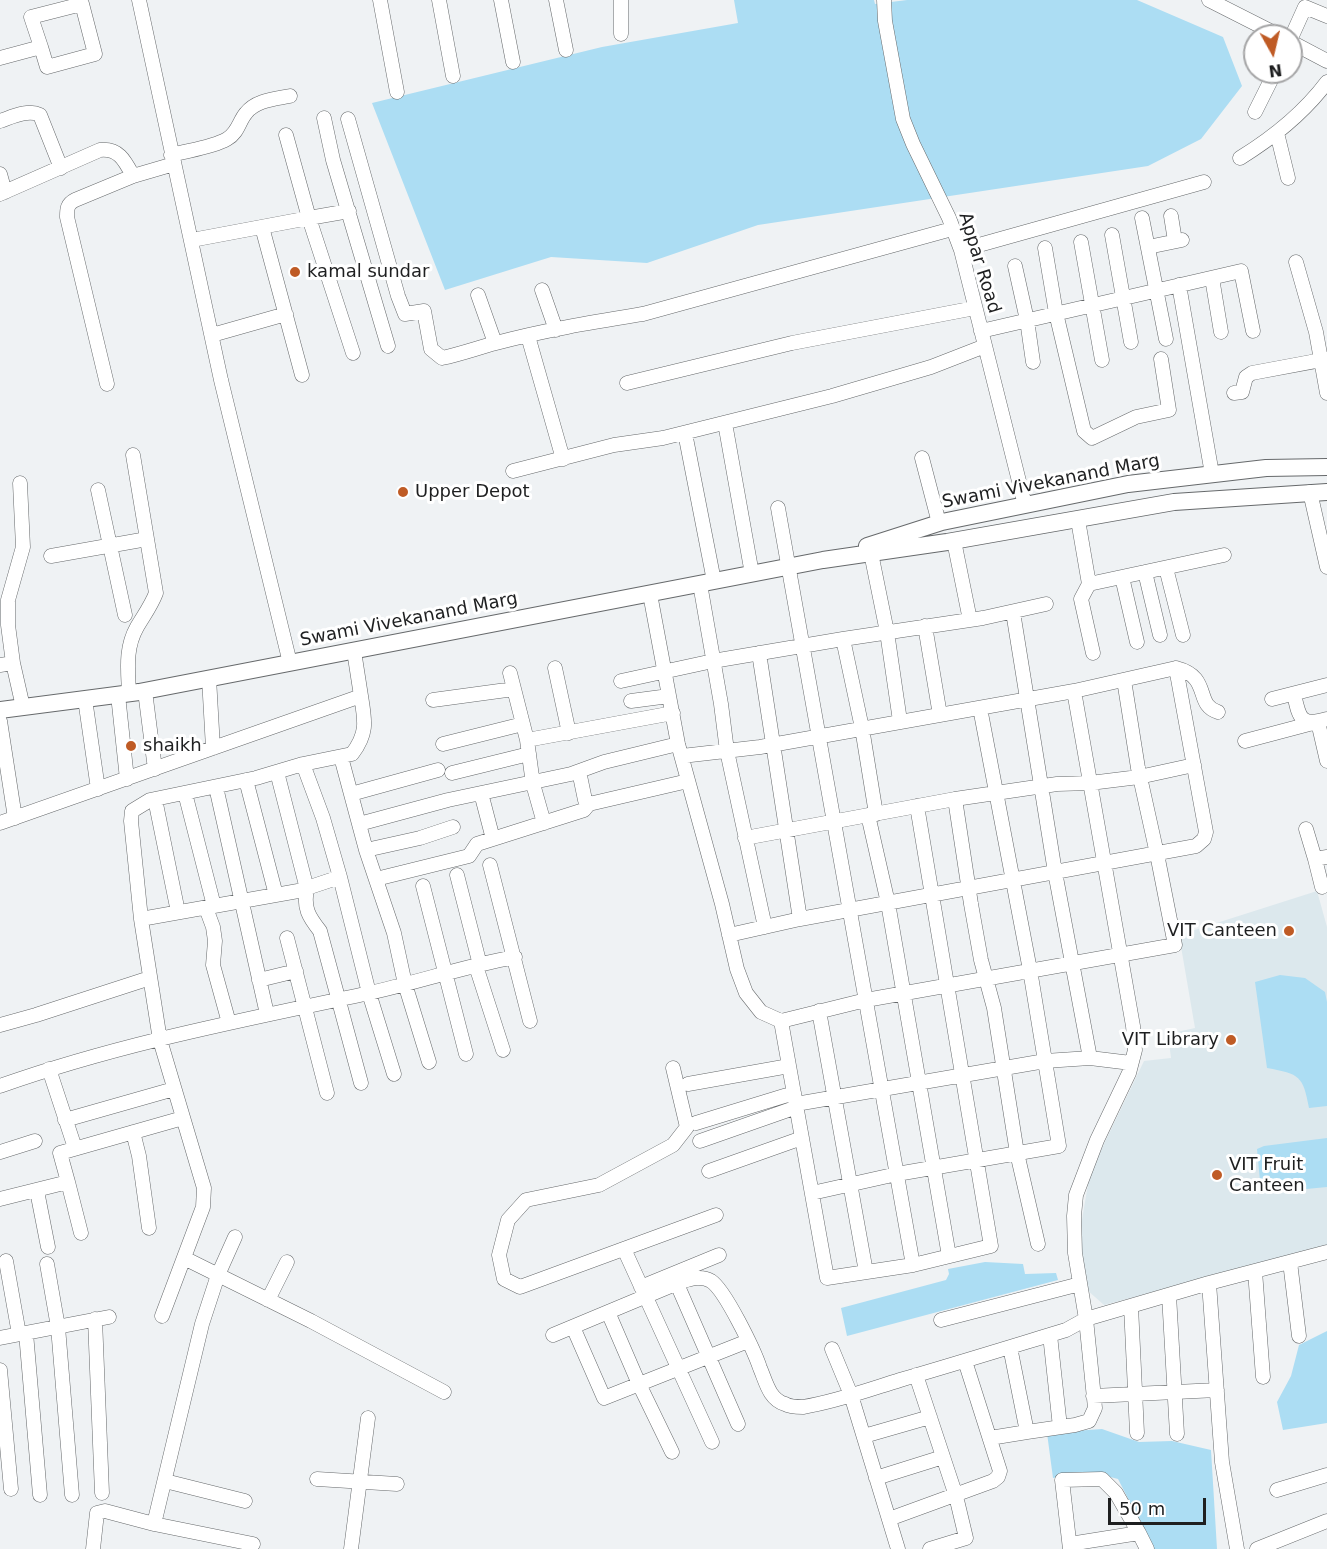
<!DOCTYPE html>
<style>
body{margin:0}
#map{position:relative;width:1327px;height:1549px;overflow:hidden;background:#eff2f4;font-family:"DejaVu Sans",sans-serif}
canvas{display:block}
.north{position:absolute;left:1243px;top:24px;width:60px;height:60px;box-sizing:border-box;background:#fff;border:2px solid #a5a5a6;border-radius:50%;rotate:172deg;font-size:16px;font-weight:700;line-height:24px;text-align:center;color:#1e1f20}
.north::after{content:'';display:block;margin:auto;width:21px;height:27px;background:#bf5b25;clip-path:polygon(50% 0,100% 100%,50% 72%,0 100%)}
.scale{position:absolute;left:1108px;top:1498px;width:98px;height:27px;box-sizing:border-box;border:3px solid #1e1f20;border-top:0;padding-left:8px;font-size:18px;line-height:21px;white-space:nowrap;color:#1e1f20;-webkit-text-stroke:4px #fff;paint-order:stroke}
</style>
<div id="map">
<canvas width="1327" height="1549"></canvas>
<div class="north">N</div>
<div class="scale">50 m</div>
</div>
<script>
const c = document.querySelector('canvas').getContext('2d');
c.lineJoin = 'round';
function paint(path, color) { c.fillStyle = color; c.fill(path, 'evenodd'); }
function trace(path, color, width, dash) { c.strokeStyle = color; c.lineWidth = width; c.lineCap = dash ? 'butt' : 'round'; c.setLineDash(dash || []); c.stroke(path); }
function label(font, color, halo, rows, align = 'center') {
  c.font = font + ' "DejaVu Sans",sans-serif'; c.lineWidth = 6; c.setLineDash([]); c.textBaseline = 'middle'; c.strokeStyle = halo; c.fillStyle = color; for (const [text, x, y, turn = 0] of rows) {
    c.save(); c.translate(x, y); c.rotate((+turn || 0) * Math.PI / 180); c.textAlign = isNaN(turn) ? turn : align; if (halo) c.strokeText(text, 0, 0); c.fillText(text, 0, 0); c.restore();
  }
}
const built = new Path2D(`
 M 1317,891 L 1327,927 L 1327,1246 L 1104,1305 L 1086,1289 L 1079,1237 L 1090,1173 L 1144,1061 L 1171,1058 L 1168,1034 L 1195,1028 L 1179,935 Z`);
const green = new Path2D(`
 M 734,0 L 874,0 L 875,4 L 907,0 L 1137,0 L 1223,37 L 1242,86 L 1201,139 L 1148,166 L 758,225 L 647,263 L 551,257 L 445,290 L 372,103 L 602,47 L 738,23 Z
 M 1280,975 L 1305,978 L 1325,992 L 1327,1002 L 1327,1106 L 1309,1108 C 1303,1076 1300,1074 1267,1068 L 1255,982 Z
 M 1327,1138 L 1327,1187 L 1265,1193 L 1261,1191 L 1257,1149 L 1264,1146 Z
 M 985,1262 L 1023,1264 L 1025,1274 L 1056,1273 L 1058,1280 L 847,1336 L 841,1308 L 946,1280 L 949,1274 L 948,1269 Z
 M 1327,1331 L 1327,1423 L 1283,1430 L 1277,1402 L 1291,1376 L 1299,1345 Z
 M 1102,1429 L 1139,1442 L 1172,1441 L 1211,1450 L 1217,1549 L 1154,1549 L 1118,1479 L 1095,1473 L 1053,1478 L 1047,1433 Z`);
const minor = new Path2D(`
 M 139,0 L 221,380 L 290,663
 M 380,0 L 397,92
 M 439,0 L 453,76
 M 501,0 L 513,62
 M 556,0 L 566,50
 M 621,0 L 621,34
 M 884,0 L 885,21 L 903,119 L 913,144 L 949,218 L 961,250 L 1025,505
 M 1209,0 L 1280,36
 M 1291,38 L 1305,7 L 1327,16
 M 1291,42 L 1327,61
 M 0,58 L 41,47 L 31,17 L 82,4 L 95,54 L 47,67 L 41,47
 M 1255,112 L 1275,72
 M 324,118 L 333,160 L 388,346
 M 348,119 L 398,296 L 405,314 L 424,311 L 431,349 L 442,358 C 461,354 477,348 496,343 C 544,330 594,322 643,314 L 952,229
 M 0,121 C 12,117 28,109 40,115 L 61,168
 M 1277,133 L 1288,178
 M 286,135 L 309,218 L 349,211
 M 171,155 C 189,150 211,148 227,139 C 238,133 239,121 246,113 C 256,100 275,99 290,96
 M 1240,158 C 1274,137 1303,114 1327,82
 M 0,174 L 5,192
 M 0,194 L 100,150 C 119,148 125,161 133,176
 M 1171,216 L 1175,241
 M 1142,218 L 1166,339
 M 262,227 L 302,375
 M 1112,235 L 1131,342
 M 192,240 L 309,218 L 353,353
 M 1081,242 L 1102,360
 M 1148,247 L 1182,240
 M 1045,248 L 1056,313 L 1084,431 L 1092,438 L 1136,417 L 1169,410 L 1161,359
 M 961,250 L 1204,182
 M 1296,262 L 1316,332 L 1327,393
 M 1015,266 L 1027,320 L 1033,362
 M 1212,278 L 1221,332
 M 1179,285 L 1212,474
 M 542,290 L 556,330
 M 478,295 L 495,343
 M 981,331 L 1241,271 L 1253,331
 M 212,335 L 286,314
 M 528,336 L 563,459
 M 627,383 L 792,343 L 975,308
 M 107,384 L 67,217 C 67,209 67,204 75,200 L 133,176 L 174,164
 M 1234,393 L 1242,392 L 1246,377 L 1252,373 L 1327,359
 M 725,423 L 752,574
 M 685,433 L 714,581
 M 922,458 L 939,523
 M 513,471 L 614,445 L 663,438 L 832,396 L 931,367 L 985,346
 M 98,490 L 125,615
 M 1310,492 L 1327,567
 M 778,508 L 913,1265
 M 1078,520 L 1089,584 L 1224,555
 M 954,541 L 970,620
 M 871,553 L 887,632 L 900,721
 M 51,556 L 147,539
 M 1166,568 L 1183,635
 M 1145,572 L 1160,635
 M 1122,577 L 1137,642
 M 700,584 L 721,704 L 727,751 L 765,927
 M 1089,584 L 1081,599 L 1093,653
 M 650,594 L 678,744 L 722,904 L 737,969 L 746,993 L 761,1012 L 781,1021 L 866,1000 L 1175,945 L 1157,854 L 1138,768 L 1124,680
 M 1013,612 L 1055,872 L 1090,1058
 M 925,626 L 940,715
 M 843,639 L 862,728 L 876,814
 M 759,653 L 800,919
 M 13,663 L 8,625 L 8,600 L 23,547 L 20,483
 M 0,665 L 13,663 L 23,707
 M 555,668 L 569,733
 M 510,673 L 527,740 L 533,784 L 544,823
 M 209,678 L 213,748
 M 621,681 L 713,661 L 843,639 L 983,618 L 1046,604
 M 145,691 L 155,769
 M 1074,691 L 1176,668 C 1212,677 1194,705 1218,712
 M 129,693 C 128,670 125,648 137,627 C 144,615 151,606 156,593 L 133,455
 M 1294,694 C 1299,717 1300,727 1327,719
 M 118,695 L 127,779
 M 85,699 L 98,789
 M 1272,699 L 1327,685
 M 433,700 L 514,689
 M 631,701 L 669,696
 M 0,721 L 15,818
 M 1318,722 L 1327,761
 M 527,740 L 673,713
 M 1245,741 L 1313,723
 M 443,744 L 523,724
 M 682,756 L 760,747 L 1074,691 L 1133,1026 L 1135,1050 L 1129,1073 L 1097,1140 L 1076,1195 L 1074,1216 L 1075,1253 L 1086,1319 L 1209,1283 L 1327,1252
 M 341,757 L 366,850 L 394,933 L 405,984 L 429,1062
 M 303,764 L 323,818 L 340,877 L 369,993 L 394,1074
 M 579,771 L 585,800 L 589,804
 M 277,772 L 307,889 C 303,908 309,917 320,931 L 361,1083
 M 452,773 L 529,754
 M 246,780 L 276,895
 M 216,787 L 267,1014
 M 185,793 L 214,906
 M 481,793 L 493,839
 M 351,794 L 438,770
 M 155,799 L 178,912
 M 955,799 L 971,904 L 981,960 L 994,1008 L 1017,1153 L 1038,1244
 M 868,815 L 888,903 L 949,1256
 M 0,823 L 361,696 L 354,651
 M 359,824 L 448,800 L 571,774 L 604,762 L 678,744
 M 1306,829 L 1315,859 L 1327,857
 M 745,838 L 955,799 L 1057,784 L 1090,783 L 1139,777 L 1194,765
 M 366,850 L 420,838 L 453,827
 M 1315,859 L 1322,887
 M 490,865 L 530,1021
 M 457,875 L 480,965
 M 340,877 L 298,891 L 141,919 L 131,821 L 132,811 L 150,800 L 256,778 L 303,764 L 352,754 C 368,733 365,721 361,696
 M 376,879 L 469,856 L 477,844 L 584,810 L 589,804 L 688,781
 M 423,886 L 466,1054
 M 206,908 L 213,927 L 215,941 L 213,965 L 229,1023
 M 141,919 L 160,1040 L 204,1188 L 203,1207 L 162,1316
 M 729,935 L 800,919 L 1196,846 L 1204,839 L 1206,832 L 1176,668
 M 287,938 L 327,1093
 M 476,966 L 503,1050
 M 259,980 L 296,971
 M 819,1011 L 866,1272
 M 781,1021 L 827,1278 L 913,1265 L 991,1246 L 917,806
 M 0,1025 L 36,1015 L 150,978
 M 673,1068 L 687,1127 L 673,1145 L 599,1185 L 526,1200 L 508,1220 L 499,1255 L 504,1279 L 520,1287 L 716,1215
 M 49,1069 L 75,1148
 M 688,1084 L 789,1066
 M 0,1086 C 118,1044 243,1020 365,994 C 416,983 465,966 515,957
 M 796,1104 L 1045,1061 L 1090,1058 L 1131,1063
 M 65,1120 L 174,1089
 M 696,1123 L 794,1093
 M 133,1132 L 139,1156 L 149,1228
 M 700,1141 L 797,1107
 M 0,1152 L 35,1141
 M 709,1171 L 802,1138
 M 68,1182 L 81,1233
 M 37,1191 L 48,1247
 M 812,1193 L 897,1174 L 1059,1146 L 1030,970 L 980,708
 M 0,1199 L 68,1182 L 60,1153 L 183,1118
 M 624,1249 L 712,1442
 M 184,1258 L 311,1321 L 444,1392
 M 6,1261 L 19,1334
 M 1290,1262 L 1299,1336
 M 47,1264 L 58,1327 L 72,1495
 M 1255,1271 L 1263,1377
 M 1209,1283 L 1222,1462 L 1237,1549
 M 677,1284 L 738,1424
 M 641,1287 L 719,1255
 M 1169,1295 L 1177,1434
 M 268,1300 L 287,1262
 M 1131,1306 L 1137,1433
 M 608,1312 L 639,1384 L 672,1452
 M 95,1319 L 102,1493
 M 941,1320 L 1080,1284
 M 573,1327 L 604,1398 L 748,1341
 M 26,1333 L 40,1495
 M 553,1335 L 680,1282 C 690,1279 701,1275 711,1281 C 725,1290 754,1350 760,1368 C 766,1382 769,1399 785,1404 C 790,1407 797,1407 803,1407 C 835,1402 868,1390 900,1380 C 955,1364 1010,1347 1066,1330 L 1086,1319 L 1095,1408 L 1089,1421 L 1075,1425 L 1027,1432
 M 1050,1335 L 1060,1427
 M 0,1338 L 109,1317
 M 832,1349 L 851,1395 L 898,1549
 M 0,1370 L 11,1489
 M 916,1375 L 956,1496 L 966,1538 L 930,1549
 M 1093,1396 L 1217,1390
 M 864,1436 L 930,1417
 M 990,1438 L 1027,1432 L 1010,1347
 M 876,1478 L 943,1457
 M 317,1479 L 397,1484
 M 165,1481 L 245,1501
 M 1277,1490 L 1327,1475
 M 889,1519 L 993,1481 L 998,1477 L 1000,1471 L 965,1361
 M 154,1524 L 253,1544
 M 1070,1544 L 1139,1533 L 1147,1549
 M 93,1549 L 97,1513 L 105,1511 L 154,1524 L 202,1324 L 218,1275 L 235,1237
 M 351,1549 L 368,1418
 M 1070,1549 L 1062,1480 L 1102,1479 L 1116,1493 L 1139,1533
 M 1257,1549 L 1327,1521`);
const major = new Path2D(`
 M 867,546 L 942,522 L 1128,484 L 1266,468 L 1327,467
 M 0,710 L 139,692 L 823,560 L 947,542 L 1174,502 L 1327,492`);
const markers = [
 [295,272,6,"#bf5b25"],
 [403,492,6,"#bf5b25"],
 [131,746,6,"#bf5b25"],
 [1289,931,6,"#bf5b25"],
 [1231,1040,6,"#bf5b25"],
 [1217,1175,6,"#bf5b25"]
];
const streetNames = [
 ["Appar Road",979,263,73],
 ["Swami Vivekanand Marg",1051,482,-11],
 ["Swami Vivekanand Marg",409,620,-11]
];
const poiNames = [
 ["kamal sundar",307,272],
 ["Upper Depot",415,492],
 ["shaikh",143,746],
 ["VIT Canteen",1277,931,"right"],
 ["VIT Library",1219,1040,"right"],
 ["VIT Fruit",1229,1165],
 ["Canteen",1229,1186]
];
paint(built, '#dce8ed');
paint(green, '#acddf3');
trace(minor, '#66696b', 15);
trace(major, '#66696b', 18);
trace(minor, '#fff', 14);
trace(major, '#fff', 16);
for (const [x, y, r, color] of markers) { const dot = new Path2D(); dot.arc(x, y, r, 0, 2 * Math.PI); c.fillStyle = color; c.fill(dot); trace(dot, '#fff', 2); }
label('18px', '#1e1f20', '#fff', streetNames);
label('18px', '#1e1f20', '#fff', poiNames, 'left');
</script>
